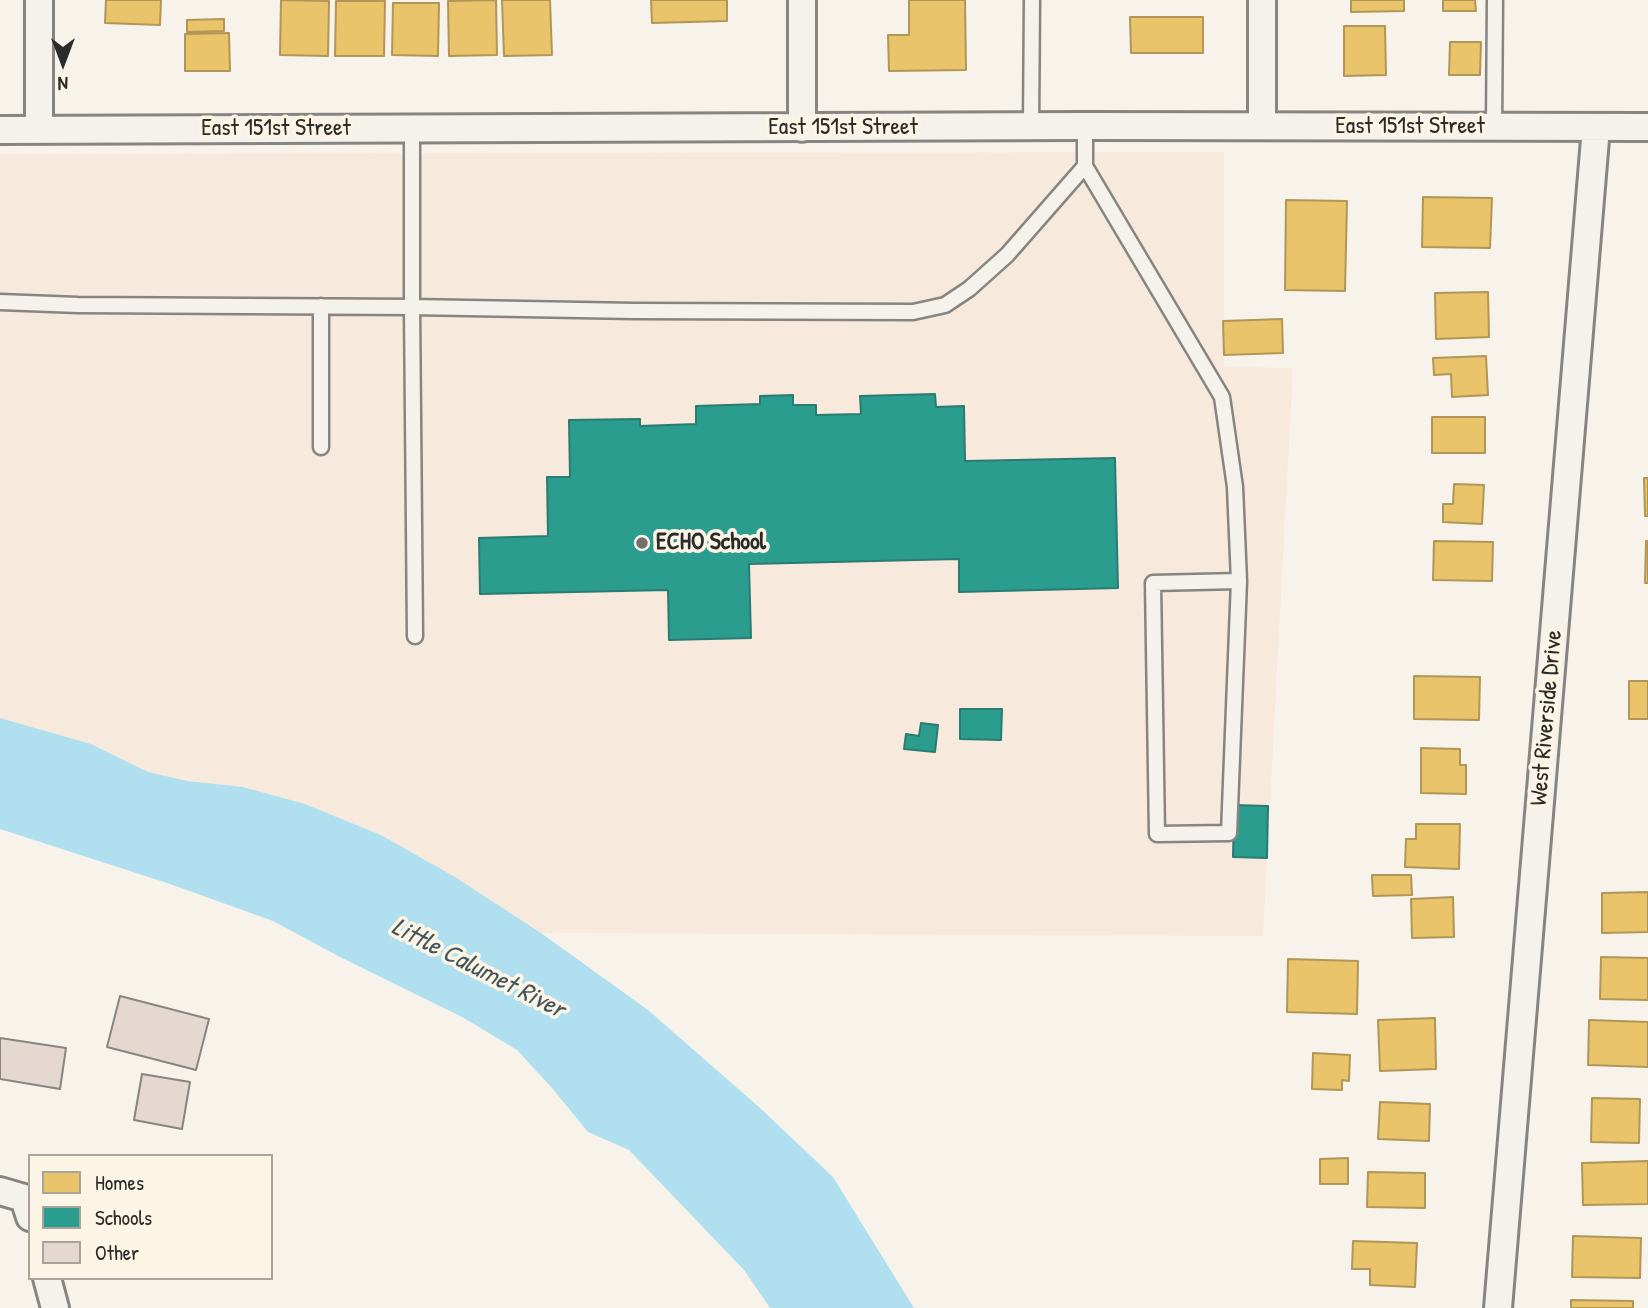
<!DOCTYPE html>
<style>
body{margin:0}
#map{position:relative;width:1648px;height:1308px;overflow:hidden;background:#f7f3ea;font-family:"Patrick Hand",sans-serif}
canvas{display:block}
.legend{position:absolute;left:28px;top:1154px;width:245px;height:126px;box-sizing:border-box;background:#fcf5e5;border:2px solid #a8a49b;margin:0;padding:9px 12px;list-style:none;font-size:21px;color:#2b2b2b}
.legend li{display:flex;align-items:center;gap:14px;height:35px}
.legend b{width:35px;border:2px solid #a8a49b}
.north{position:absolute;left:28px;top:28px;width:70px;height:70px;-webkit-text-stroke:5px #fcf5e5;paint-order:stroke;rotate:180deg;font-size:19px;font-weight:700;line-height:28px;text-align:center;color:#2b2b2b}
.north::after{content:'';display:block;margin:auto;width:24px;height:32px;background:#2b2b2b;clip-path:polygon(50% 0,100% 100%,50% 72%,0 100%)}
</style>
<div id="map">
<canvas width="1648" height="1308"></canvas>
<ul class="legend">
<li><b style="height:19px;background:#e9c46a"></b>Homes</li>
<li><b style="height:19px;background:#2a9d8f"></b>Schools</li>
<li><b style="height:19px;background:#e5d8d1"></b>Other</li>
</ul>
<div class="north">N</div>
</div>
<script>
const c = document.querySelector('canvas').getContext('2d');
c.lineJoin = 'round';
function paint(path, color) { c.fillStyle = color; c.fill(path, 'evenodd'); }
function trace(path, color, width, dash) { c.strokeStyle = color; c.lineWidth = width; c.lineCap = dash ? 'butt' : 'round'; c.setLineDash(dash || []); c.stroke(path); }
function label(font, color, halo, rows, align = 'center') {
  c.font = font + ' "Patrick Hand",sans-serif'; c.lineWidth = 7; c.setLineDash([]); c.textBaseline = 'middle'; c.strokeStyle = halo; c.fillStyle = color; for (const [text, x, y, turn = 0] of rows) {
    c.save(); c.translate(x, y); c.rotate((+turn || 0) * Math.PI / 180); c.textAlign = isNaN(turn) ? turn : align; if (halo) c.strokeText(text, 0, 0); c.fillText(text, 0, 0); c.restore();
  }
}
const built = new Path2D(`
 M 1224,152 L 1224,367 L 1293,368 L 1263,936 L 541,933 L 455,877 L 381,835 L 305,804 L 148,772 L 91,744 L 0,718 L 0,154 Z`);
const water = new Path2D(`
 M 0,718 L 91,744 L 148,772 L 188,781 L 243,787 L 305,804 L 381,835 L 455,877 L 541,933 L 648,1010 L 759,1107 L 833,1177 L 914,1308 L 770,1308 L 744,1270 L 629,1150 L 588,1132 L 552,1088 L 517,1050 L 464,1018 L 340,957 L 273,921 L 170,884 L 0,829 Z`);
const homes = new Path2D(`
 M 106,0 L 161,0 L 160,25 L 105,23 Z
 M 281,0 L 329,1 L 328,56 L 280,55 Z
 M 496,0 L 497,55 L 449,56 L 448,1 Z
 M 502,0 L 550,0 L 552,55 L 504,56 Z
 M 651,0 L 727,0 L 727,21 L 652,23 Z
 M 909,0 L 965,0 L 966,70 L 889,71 L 888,35 L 909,35 Z
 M 1351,0 L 1404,0 L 1404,11 L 1351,12 Z
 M 1443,0 L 1475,0 L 1476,11 L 1443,11 Z
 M 336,1 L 385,1 L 384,56 L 335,56 Z
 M 393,3 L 439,3 L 438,56 L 392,55 Z
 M 1130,17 L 1203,17 L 1203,53 L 1131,53 Z
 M 224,19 L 224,31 L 187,32 L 187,20 Z
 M 1344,26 L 1385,26 L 1386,75 L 1344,76 Z
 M 229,33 L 230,71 L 185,71 L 185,34 Z
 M 1450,42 L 1481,42 L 1480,75 L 1449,75 Z
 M 1423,197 L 1492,198 L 1490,248 L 1422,247 Z
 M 1286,200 L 1347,201 L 1345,291 L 1285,290 Z
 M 1488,292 L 1489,337 L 1436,339 L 1435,293 Z
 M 1282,319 L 1283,353 L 1224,355 L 1223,321 Z
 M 1486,356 L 1488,395 L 1452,397 L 1451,374 L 1434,375 L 1433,358 Z
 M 1432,417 L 1485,417 L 1485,453 L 1432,453 Z
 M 1644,478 L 1648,478 L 1648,516 L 1645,516 Z
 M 1454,484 L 1484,485 L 1482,524 L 1443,522 L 1443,504 L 1453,504 Z
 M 1434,541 L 1493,542 L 1492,581 L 1433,580 Z
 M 1646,541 L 1648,541 L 1648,583 L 1645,583 Z
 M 1414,676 L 1480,677 L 1479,720 L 1414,719 Z
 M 1629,681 L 1648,681 L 1648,719 L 1629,719 Z
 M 1421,748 L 1460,749 L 1460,765 L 1466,765 L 1466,794 L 1421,793 Z
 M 1416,824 L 1460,824 L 1459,869 L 1405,867 L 1406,839 L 1416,839 Z
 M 1372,875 L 1411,875 L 1412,895 L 1373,896 Z
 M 1648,892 L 1648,932 L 1602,933 L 1602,893 Z
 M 1453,897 L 1454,937 L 1412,938 L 1411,899 Z
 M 1601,957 L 1648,958 L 1648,1000 L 1600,999 Z
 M 1288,959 L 1358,961 L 1357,1014 L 1287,1012 Z
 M 1435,1018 L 1436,1069 L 1380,1071 L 1378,1020 Z
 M 1589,1020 L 1648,1022 L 1648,1067 L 1588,1065 Z
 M 1313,1053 L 1350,1055 L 1349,1081 L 1342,1080 L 1342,1090 L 1312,1089 Z
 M 1592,1098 L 1640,1099 L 1639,1143 L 1591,1142 Z
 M 1380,1102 L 1430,1104 L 1429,1141 L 1378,1139 Z
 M 1348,1158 L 1348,1184 L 1320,1184 L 1320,1159 Z
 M 1648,1161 L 1648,1204 L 1583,1205 L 1582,1163 Z
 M 1368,1172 L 1425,1173 L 1425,1208 L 1367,1207 Z
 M 1573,1236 L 1641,1238 L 1640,1278 L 1572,1277 Z
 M 1353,1241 L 1417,1243 L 1415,1287 L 1370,1285 L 1370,1269 L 1352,1269 Z
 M 1571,1300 L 1633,1301 L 1633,1308 L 1571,1308 Z`);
const schools = new Path2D(`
 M 935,394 L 936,407 L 964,406 L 965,461 L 1115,458 L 1118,588 L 959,592 L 959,559 L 749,564 L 751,638 L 669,640 L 668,590 L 480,594 L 479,538 L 548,536 L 547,477 L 570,477 L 569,420 L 640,419 L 640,426 L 696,424 L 696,406 L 760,404 L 760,396 L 793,395 L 793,405 L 816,405 L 816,415 L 861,414 L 860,396 Z
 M 960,709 L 1002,709 L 1001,740 L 960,739 Z
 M 921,723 L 938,725 L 935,752 L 904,749 L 906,734 L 919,736 Z
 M 1234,805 L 1268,806 L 1267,858 L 1233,857 Z`);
const building = new Path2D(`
 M 120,996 L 209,1019 L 196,1070 L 107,1047 Z
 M 0,1038 L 66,1048 L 60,1089 L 0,1079 Z
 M 142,1074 L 190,1082 L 182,1129 L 134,1120 Z`);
const lane = new Path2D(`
 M 1031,127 L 1032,0
 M 1494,127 L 1495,0
 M 412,129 L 412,307 L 635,311 L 913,312 L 945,305 L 969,289 L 1007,255 L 1085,166 L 1085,126
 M 1085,166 L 1222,397 L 1235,487 L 1239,581 L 1229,833 L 1157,834 L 1153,583 L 1239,581
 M 0,302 L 78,305 L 412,307 L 415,636
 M 321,306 L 321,447`);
const street = new Path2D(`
 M 39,0 L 39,129
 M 802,0 L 802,128
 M 1262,0 L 1262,126
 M 0,130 L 1085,126 L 1648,127
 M 0,1191 L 24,1198 L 30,1217
 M 47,1278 L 55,1308
 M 1498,1308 L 1596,127`);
const markers = [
 [642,543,7,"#72716e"]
];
const streetNames = [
 ["East 151st Street",1410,127],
 ["East 151st Street",843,128],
 ["East 151st Street",276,129],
 ["West Riverside Drive",1547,718,-85]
];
const poiNames = [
 ["ECHO School",656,543]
];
const waterNames = [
 ["Little Calumet River",478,969,27]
];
paint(built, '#f8e9dd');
paint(water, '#b0e0f0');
paint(homes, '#e9c46a');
trace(homes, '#b09657', 2);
paint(schools, '#2a9d8f');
trace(schools, '#2a7b71', 2);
paint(building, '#e5d8d1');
trace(building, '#878581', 2);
trace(lane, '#878581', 19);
trace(street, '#878581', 32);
trace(lane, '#f5f2ec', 14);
trace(street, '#f5f2ec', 26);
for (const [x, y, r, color] of markers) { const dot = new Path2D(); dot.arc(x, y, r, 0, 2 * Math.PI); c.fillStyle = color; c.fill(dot); trace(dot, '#fcf5e5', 2.5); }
label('24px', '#2b2b2b', '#fcf5e5', streetNames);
label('bold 24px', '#2b2b2b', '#fcf5e5', poiNames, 'left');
label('italic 26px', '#44565d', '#fcf5e5', waterNames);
</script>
